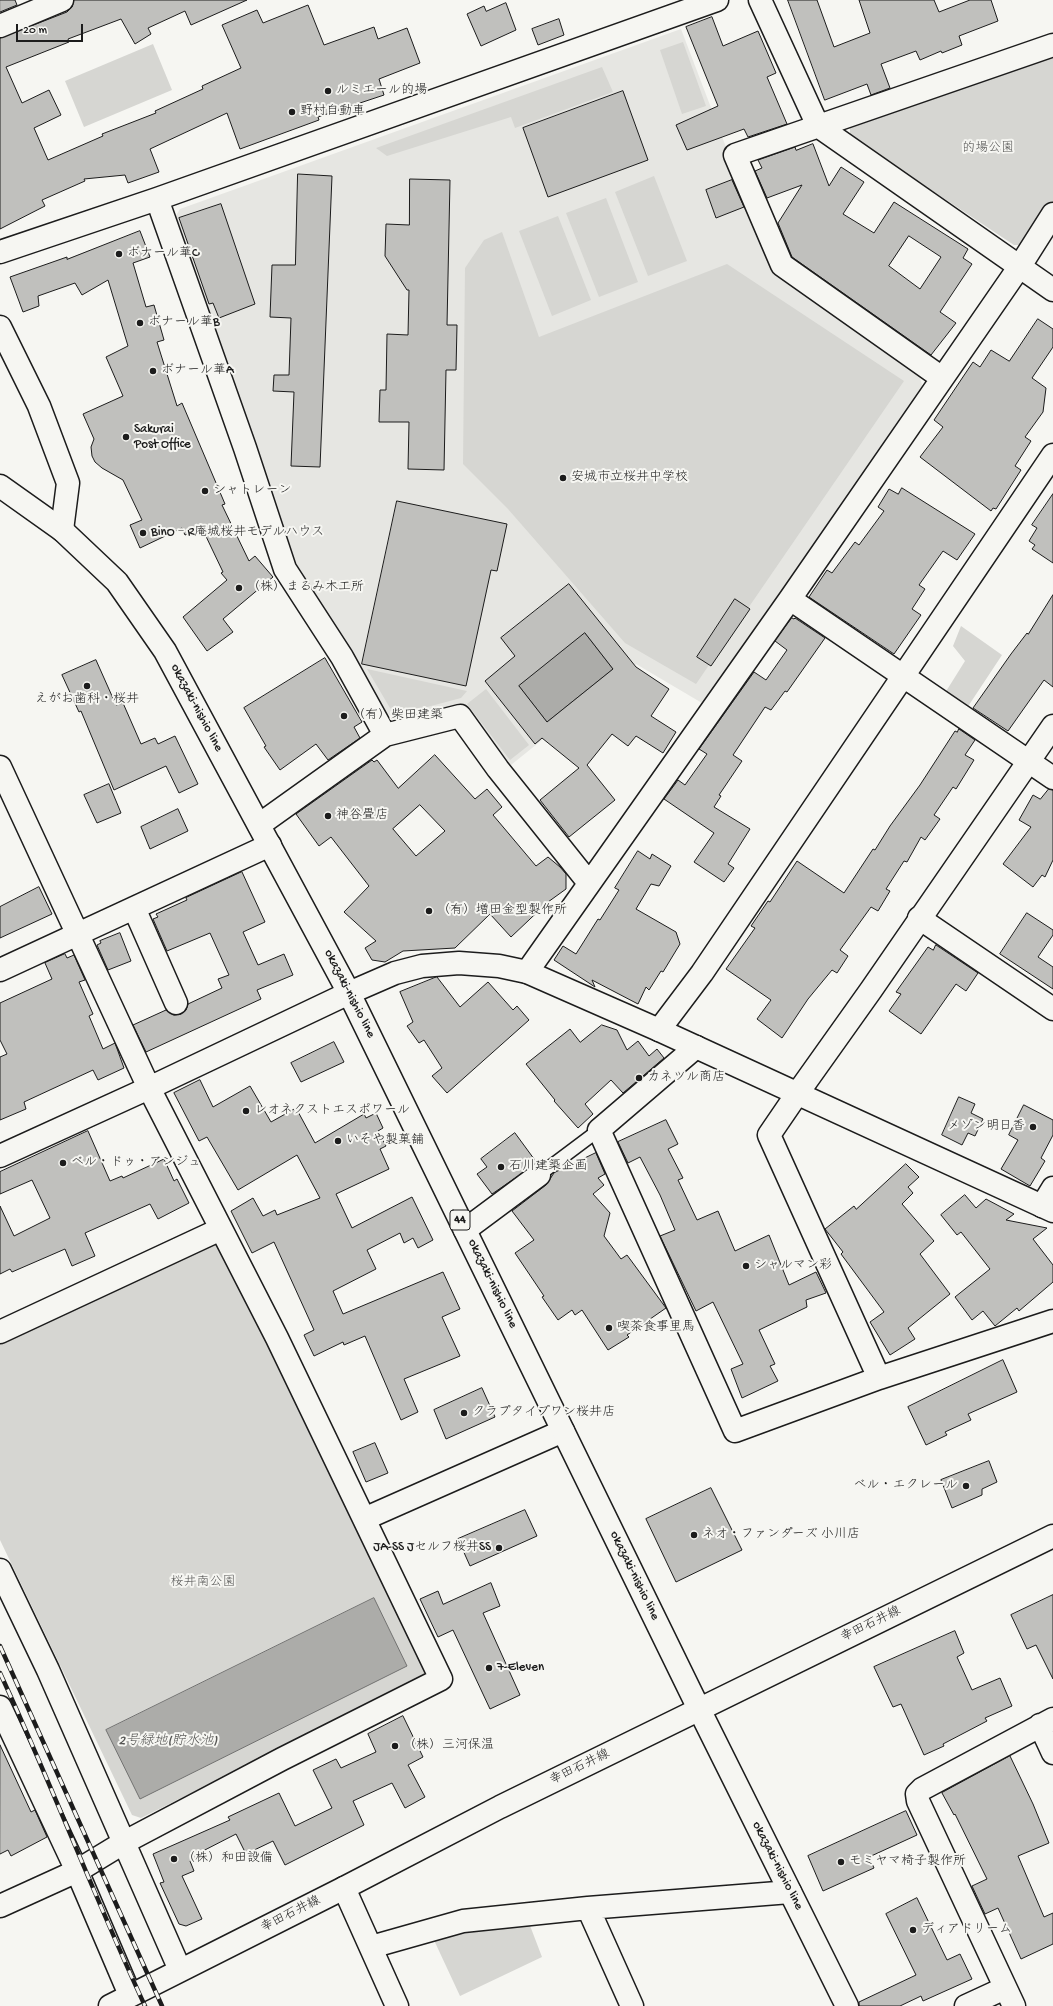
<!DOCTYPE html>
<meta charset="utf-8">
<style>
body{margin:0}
#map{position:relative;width:1053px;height:2006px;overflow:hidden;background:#f6f6f2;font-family:"Gochi Hand",sans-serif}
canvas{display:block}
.scale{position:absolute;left:16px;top:24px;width:67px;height:18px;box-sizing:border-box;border:2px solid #1c1c1c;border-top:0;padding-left:5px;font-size:12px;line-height:14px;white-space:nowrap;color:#1c1c1c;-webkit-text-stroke:3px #f6f6f2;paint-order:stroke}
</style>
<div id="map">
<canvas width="1053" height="2006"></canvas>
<div class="scale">20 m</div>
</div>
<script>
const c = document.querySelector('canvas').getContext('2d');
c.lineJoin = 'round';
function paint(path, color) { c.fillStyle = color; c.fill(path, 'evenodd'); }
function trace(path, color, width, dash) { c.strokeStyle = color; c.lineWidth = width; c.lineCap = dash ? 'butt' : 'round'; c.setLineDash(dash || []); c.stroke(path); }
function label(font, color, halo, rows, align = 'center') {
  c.font = font + ' "Gochi Hand","Klee One",sans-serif'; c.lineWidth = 4; c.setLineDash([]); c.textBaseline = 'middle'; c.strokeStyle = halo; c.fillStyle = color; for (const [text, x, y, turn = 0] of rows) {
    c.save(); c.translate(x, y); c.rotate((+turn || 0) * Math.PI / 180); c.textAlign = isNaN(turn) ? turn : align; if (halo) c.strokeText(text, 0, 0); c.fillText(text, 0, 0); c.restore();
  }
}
const built = new Path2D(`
 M 681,29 L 774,273 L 919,374 L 923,388 L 702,703 L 636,664 L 511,765 L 464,705 L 400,719 L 387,714 L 298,568 L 174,219 L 180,209 Z`);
const green = new Path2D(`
 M 683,42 L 706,106 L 682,114 L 660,50 Z
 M 153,44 L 172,90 L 84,127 L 65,81 Z
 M 1053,57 L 1053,202 L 1023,245 L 1014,245 L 850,136 L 850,128 Z
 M 602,67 L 613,92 L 515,128 L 511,117 L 387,156 L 376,148 Z
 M 654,176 L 687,261 L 648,276 L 615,192 Z
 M 606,198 L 638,282 L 599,297 L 566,213 Z
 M 558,216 L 591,300 L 552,316 L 519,231 Z
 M 502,232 L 539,337 L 727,264 L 904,381 L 696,684 L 625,643 L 508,509 L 463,464 L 465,268 L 484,240 Z
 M 961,626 L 1002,655 L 967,708 L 945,693 L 965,661 L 953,646 Z
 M 367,669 L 467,691 L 461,698 L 401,714 L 390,708 Z
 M 486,689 L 529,745 L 510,760 L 467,704 Z
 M 210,1242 L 222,1249 L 427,1667 L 423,1678 L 141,1818 L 132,1815 L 0,1540 L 0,1339 Z
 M 529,1923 L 542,1957 L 460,1996 L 433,1938 L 467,1928 Z`);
const water = new Path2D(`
 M 585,633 L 613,669 L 547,722 L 519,686 Z
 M 374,1598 L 407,1666 L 140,1799 L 106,1730 Z`);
const building = new Path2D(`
 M 0,0 L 15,0 L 17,5 L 0,12 Z
 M 74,0 L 247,0 L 191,25 L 185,11 L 148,28 L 151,34 L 135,44 L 121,19 L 68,39 L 69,42 L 6,67 L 22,103 L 49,90 L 61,115 L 34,128 L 48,160 L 103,136 L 102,134 L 156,113 L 155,111 L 203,89 L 202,86 L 241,68 L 222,25 L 257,10 L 263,23 L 308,5 L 324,45 L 374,27 L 378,39 L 407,28 L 420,63 L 379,79 L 384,95 L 318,117 L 319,120 L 240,149 L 227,113 L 150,149 L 159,172 L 128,183 L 125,175 L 84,179 L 85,181 L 42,200 L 45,206 L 0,229 L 0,38 L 67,12 L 72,7 Z
 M 788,0 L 817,0 L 834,47 L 870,33 L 859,0 L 934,0 L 939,12 L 970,0 L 991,0 L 998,21 L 959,36 L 962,45 L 942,53 L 941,51 L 920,60 L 916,51 L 881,64 L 890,88 L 871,95 L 867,84 L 825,100 Z
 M 506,3 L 516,30 L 481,46 L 467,14 L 484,6 L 486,11 Z
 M 712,17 L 723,46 L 758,31 L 776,73 L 767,77 L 787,124 L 748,137 L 744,129 L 687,150 L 676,125 L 718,106 L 686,27 Z
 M 559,19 L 564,35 L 538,45 L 532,29 Z
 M 623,91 L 648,160 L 548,197 L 523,128 Z
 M 813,144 L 829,186 L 841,167 L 864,182 L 843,214 L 874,233 L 894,202 L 968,249 L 963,258 L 972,264 L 940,312 L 956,323 L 931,355 L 792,257 L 778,223 L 802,185 L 767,198 L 755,171 L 762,168 L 758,160 L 795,147 L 796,150 ZM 909,236 L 941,257 L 920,289 L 889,266 Z
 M 298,174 L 332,176 L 320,467 L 291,466 L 294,392 L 273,391 L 274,375 L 289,375 L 291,318 L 270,317 L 272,265 L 295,265 Z
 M 410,179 L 450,180 L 447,325 L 457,325 L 456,370 L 446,370 L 444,470 L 408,469 L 409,422 L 379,422 L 380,390 L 386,390 L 387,334 L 408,335 L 409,290 L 407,290 L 385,256 L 386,224 L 409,225 Z
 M 732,180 L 744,207 L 716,218 L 706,190 Z
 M 221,204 L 255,304 L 219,318 L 213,303 L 209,304 L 179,218 Z
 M 140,231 L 150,257 L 133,263 L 146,307 L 154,305 L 164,340 L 157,342 L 177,406 L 182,403 L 225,504 L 222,505 L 249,561 L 255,556 L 273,577 L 223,619 L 233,632 L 207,651 L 183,617 L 227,580 L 221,573 L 223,572 L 202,528 L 185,535 L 182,528 L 140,548 L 130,525 L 142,520 L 123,480 L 102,468 L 95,462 L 92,456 L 91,447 L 94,439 L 83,414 L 123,396 L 106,357 L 128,346 L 108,280 L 82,295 L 75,283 L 38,296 L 39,306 L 23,312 L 10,277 L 67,257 L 67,259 Z
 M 1038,319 L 1053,329 L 1053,347 L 1032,378 L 1046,388 L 1043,412 L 1025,437 L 1031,441 L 1015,466 L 1021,470 L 996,509 L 993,508 L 991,511 L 920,457 L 943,427 L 934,420 L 973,362 L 980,367 L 991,350 L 1009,361 Z
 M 902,488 L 975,534 L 957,560 L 943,551 L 919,585 L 925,589 L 912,609 L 921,615 L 894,654 L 809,597 L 827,570 L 832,573 L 855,542 L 859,545 L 884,511 L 878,507 L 889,489 L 898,494 Z
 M 1053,494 L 1053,563 L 1032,549 L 1035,545 L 1029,541 L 1037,528 L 1032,525 Z
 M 397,501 L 507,524 L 497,571 L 491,570 L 466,686 L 362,664 Z
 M 569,584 L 636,667 L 669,689 L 651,716 L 676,732 L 663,753 L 636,736 L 628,746 L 612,734 L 587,765 L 615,800 L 569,837 L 540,800 L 579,768 L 542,738 L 535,744 L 485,681 L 515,656 L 501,638 ZM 585,633 L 613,669 L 547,722 L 519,686 Z
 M 1053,595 L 1053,687 L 1044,680 L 1008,731 L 973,708 L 1011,654 L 1027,633 L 1028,634 Z
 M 735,599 L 750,609 L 711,666 L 697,657 Z
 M 792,618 L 794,619 L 795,618 L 825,638 L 787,692 L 785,691 L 771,710 L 765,707 L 733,755 L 742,761 L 719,795 L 721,796 L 714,807 L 750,829 L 728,864 L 734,868 L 724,882 L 694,862 L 714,833 L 664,799 L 678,780 L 685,785 L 707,754 L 699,749 L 754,672 L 766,680 L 787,650 L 775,641 Z
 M 325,658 L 362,722 L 354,727 L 360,738 L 328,760 L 316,744 L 280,770 L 264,747 L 266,746 L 244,708 Z
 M 96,660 L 116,705 L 123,703 L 141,744 L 155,738 L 158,744 L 175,736 L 198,784 L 179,793 L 166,766 L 114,790 L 81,711 L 79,712 L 62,675 Z
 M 959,729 L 975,740 L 965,755 L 974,760 L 956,789 L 953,787 L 934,815 L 940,819 L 925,840 L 921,837 L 907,862 L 904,861 L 886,889 L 890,891 L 878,911 L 871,907 L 840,950 L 848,956 L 837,973 L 832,970 L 808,999 L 782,1038 L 757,1019 L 771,1000 L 726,969 L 755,928 L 751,926 L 768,901 L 770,902 L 797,861 L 844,893 L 873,849 L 875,850 L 890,826 L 920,785 L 955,731 L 957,732 Z
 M 435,755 L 475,799 L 487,789 L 502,807 L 493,815 L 536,866 L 548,857 L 560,867 L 566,874 L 566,889 L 548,902 L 511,937 L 490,914 L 455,948 L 403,951 L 385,962 L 372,960 L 365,948 L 376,941 L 344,912 L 369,886 L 331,837 L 319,846 L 296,814 L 372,760 L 374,762 L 377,760 L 398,788 ZM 420,805 L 445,831 L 416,856 L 393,829 Z
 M 109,784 L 121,813 L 97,823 L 84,795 Z
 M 1049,789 L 1053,790 L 1053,860 L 1045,877 L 1042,875 L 1033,887 L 1003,864 L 1031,827 L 1019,820 L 1033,795 L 1040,799 Z
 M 178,809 L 188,831 L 150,849 L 141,827 Z
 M 638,851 L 650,859 L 652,854 L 671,866 L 659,886 L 651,884 L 636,909 L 676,932 L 680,944 L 663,972 L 661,971 L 649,990 L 646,987 L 638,1004 L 592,980 L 595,987 L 554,960 L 563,946 L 576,954 L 598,919 L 600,920 L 619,890 L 615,888 Z
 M 242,872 L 265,922 L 243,932 L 258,965 L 284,954 L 293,975 L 257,990 L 261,999 L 146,1052 L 133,1025 L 166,1010 L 174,1015 L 181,1014 L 186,1010 L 188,1004 L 222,988 L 218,979 L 229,975 L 210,933 L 167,951 L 153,919 L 158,917 L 156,914 L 187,900 L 186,898 Z
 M 39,887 L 52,914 L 0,938 L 0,907 Z
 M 1027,913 L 1053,930 L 1053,935 L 1038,957 L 1053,967 L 1053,989 L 1000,954 Z
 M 120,933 L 131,961 L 108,970 L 97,945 L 101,943 L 100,941 Z
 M 936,945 L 978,973 L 966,991 L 956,984 L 921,1034 L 889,1011 L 901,994 L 896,992 L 928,947 L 933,950 Z
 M 65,954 L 67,958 L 74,955 L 85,980 L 79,982 L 93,1014 L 89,1016 L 103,1049 L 115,1043 L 124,1068 L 98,1080 L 93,1070 L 24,1102 L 26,1109 L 0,1120 L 0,1057 L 7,1054 L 0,1040 L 0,1003 L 52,979 L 45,963 Z
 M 437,977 L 460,1007 L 488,982 L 513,1010 L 517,1006 L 529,1020 L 447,1093 L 432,1076 L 442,1068 L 424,1040 L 419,1043 L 407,1026 L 413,1022 L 400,992 Z
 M 602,1025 L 617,1030 L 627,1050 L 638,1041 L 649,1056 L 657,1049 L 664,1058 L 623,1093 L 611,1080 L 585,1104 L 593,1114 L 578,1128 L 554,1101 L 555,1100 L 526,1064 L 570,1029 L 580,1042 Z
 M 334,1042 L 344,1062 L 301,1082 L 291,1063 Z
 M 200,1080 L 213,1107 L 250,1086 L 271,1122 L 296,1108 L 315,1143 L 364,1114 L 366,1118 L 376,1113 L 383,1128 L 378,1131 L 386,1146 L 380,1149 L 389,1169 L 336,1194 L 352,1228 L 412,1197 L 433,1240 L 418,1248 L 413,1238 L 404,1243 L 400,1233 L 367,1250 L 376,1269 L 333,1291 L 343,1314 L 443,1272 L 460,1309 L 442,1317 L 460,1356 L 404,1379 L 418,1412 L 401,1420 L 365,1336 L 344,1345 L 343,1342 L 314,1356 L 304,1335 L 314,1330 L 274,1242 L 252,1253 L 231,1211 L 253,1198 L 263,1216 L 275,1210 L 277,1215 L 320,1198 L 297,1155 L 238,1190 L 207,1137 L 199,1141 L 174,1093 Z
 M 959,1097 L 975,1104 L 971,1113 L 983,1119 L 975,1136 L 968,1133 L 962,1145 L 942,1135 Z
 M 1024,1105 L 1053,1120 L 1053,1135 L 1041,1158 L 1045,1161 L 1030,1186 L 1001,1169 L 1018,1140 L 1009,1135 Z
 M 666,1120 L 678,1144 L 668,1149 L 683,1178 L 678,1180 L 697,1220 L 718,1211 L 735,1251 L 769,1235 L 789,1285 L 816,1272 L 826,1293 L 806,1300 L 807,1307 L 759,1330 L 775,1364 L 770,1366 L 778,1381 L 742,1398 L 731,1369 L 743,1364 L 713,1302 L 696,1311 L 660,1236 L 675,1230 L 660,1195 L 640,1157 L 628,1163 L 618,1142 Z
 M 88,1131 L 110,1181 L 122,1176 L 123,1178 L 164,1159 L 174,1181 L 177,1179 L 189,1203 L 158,1219 L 150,1204 L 85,1233 L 95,1256 L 72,1266 L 65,1249 L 12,1272 L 10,1269 L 0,1274 L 0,1206 L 14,1236 L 50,1218 L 32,1180 L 0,1194 L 0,1172 Z
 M 515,1133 L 537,1163 L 492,1194 L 477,1174 L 487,1167 L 481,1159 Z
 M 596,1153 L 605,1174 L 598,1178 L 604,1185 L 593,1194 L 610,1213 L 604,1236 L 621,1259 L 627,1255 L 666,1308 L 627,1335 L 629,1337 L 608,1350 L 582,1310 L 575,1315 L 572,1310 L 558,1320 L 542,1297 L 544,1296 L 515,1253 L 534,1240 L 512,1211 L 546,1185 L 554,1173 Z
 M 906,1164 L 919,1177 L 908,1187 L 913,1193 L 902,1204 L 934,1241 L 920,1254 L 950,1294 L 908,1328 L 915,1339 L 890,1355 L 870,1322 L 884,1312 L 841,1254 L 843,1252 L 825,1229 L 854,1206 L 856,1209 Z
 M 965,1195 L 976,1208 L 986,1199 L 1014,1214 L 1006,1220 L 1047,1228 L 1033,1239 L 1053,1265 L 1053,1282 L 1019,1311 L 1017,1308 L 995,1326 L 983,1311 L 972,1320 L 955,1297 L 990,1269 L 961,1232 L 957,1235 L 941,1215 Z
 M 1003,1360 L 1017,1392 L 968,1414 L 971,1420 L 945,1432 L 947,1435 L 926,1445 L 908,1407 Z
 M 482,1388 L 495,1417 L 446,1439 L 434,1410 Z
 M 375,1443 L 388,1473 L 366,1482 L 353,1452 Z
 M 989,1461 L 997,1482 L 982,1489 L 982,1495 L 952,1508 L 941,1480 Z
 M 711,1488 L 742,1550 L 676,1582 L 646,1519 Z
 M 525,1510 L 537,1536 L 470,1566 L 458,1539 Z
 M 491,1583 L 500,1606 L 483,1613 L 520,1695 L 490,1709 L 453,1630 L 438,1637 L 420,1599 L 438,1591 L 443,1604 Z
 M 1053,1595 L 1053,1679 L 1036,1645 L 1027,1649 L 1011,1615 Z
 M 955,1631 L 964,1653 L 957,1657 L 972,1690 L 1000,1678 L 1012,1706 L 985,1718 L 987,1721 L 943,1744 L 944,1746 L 924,1755 L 901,1704 L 893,1707 L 874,1667 Z
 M 403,1716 L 423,1757 L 408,1765 L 425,1797 L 405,1808 L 392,1783 L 353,1801 L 364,1825 L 285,1865 L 273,1841 L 246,1854 L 236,1834 L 197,1854 L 198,1857 L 190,1861 L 194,1871 L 182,1876 L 202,1919 L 186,1926 L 179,1924 L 160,1883 L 164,1882 L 153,1854 L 230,1820 L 228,1817 L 279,1793 L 295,1826 L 332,1808 L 313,1770 L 336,1759 L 341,1768 L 376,1752 L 368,1734 Z
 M 0,1745 L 31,1812 L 35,1810 L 47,1837 L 11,1856 L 8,1850 L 0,1854 Z
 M 1010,1756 L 1033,1804 L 1049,1843 L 1018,1856 L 1044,1917 L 1053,1913 L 1053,1944 L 1021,1959 L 998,1908 L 985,1914 L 972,1886 L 987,1879 L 955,1814 L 954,1815 L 942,1793 Z
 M 906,1811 L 917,1835 L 869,1857 L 874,1868 L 823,1891 L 808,1856 Z
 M 917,1898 L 947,1960 L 960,1954 L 972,1979 L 923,2001 L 921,1996 L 900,2006 L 859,2006 L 859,2002 L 916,1975 L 886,1914 Z`);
const lane = new Path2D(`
 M 539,1175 L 599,1130`);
const street = new Path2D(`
 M 760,0 L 818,126 L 1053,290
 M 0,26 L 62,0
 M 157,199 L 245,448 L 285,569 L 342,657 L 385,735 L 460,716 L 498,769 L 589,883
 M 0,252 L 157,199 L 717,0
 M 942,378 L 782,265 L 735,155 L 1053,45
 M 790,599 L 1053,778
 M 0,767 L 149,1088 L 277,1338 L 441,1679 L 282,1759 L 123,1843 L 77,1871 L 0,1906
 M 259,825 L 385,735
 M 134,908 L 176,1003
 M 919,918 L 1053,1009
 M 0,970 L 270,845
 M 527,972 L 790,599 L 1020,266 L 1053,214
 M 659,1030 L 702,973 L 1053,455
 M 696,1047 L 599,1130 L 735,1431 L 879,1378 L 1053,1321
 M 797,1094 L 769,1135 L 879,1378
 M 0,1156 L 149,1088 L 349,993
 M 1042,1206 L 1053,1188
 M 465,1230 L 539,1175
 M 0,1332 L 221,1229
 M 364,1519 L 563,1431
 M 0,1570 L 48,1670 L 180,1970
 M 0,1707 L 77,1871 L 130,1995
 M 1040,1725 L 1053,1753
 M 344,1888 L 397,2006
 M 588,1908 L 632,2006
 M 371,1947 L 463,1921 L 588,1908 L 790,1892
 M 966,2006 L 1005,1988
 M 1014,2006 L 918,1801 L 917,1794 L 922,1789 L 1053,1719`);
const secondary = new Path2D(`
 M 0,327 L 39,406 L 68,483 L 62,530
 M 349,993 L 395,973 L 422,966 L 459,963 L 499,966 L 527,972 L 659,1030 L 1053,1211
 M 797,1094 L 871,990 L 1053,726
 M 110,2006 L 344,1888 L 500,1807 L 1053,1536`);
const primary = new Path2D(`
 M 0,486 L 62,530 L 117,582 L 165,651 L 349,993 L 699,1709 L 847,2006`);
const rail = new Path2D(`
 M 0,1646 L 162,2006
 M 0,1673 C 51,1783 94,1896 145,2006`);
const markers = [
 [328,91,4,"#1c1c1c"],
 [292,112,4,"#1c1c1c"],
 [119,254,4,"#1c1c1c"],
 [140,323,4,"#1c1c1c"],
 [153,371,4,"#1c1c1c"],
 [126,437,4,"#1c1c1c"],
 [563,478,4,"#1c1c1c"],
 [205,491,4,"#1c1c1c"],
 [143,533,4,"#1c1c1c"],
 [239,588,4,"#1c1c1c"],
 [87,686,4,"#1c1c1c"],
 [344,716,4,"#1c1c1c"],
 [328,816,4,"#1c1c1c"],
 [429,911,4,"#1c1c1c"],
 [639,1078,4,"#1c1c1c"],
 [246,1111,4,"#1c1c1c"],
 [1033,1127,4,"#1c1c1c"],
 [338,1141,4,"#1c1c1c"],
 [63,1163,4,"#1c1c1c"],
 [501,1167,4,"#1c1c1c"],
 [746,1266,4,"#1c1c1c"],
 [609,1328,4,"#1c1c1c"],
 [464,1413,4,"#1c1c1c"],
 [966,1486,4,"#1c1c1c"],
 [694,1535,4,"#1c1c1c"],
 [499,1548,4,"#1c1c1c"],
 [489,1668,4,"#1c1c1c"],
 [395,1746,4,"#1c1c1c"],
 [174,1859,4,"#1c1c1c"],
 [841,1862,4,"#1c1c1c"],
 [913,1930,4,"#1c1c1c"]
];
const shields = [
 [460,1220,20]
];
const shieldNames = [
 ["44",460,1220]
];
const poiNames = [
 ["ルミエール的場",336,91],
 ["野村自動車",300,112],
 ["ボナール華C",127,254],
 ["ボナール華B",148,323],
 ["ボナール華A",161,371],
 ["Sakurai",134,430],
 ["Post Office",134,445],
 ["安城市立桜井中学校",571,478],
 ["シャトレーン",213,491],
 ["BinO‐R庵城桜井モデルハウス",151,533],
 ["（株）まるみ木工所",247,588],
 ["えがお歯科・桜井",87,700,"center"],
 ["（有）柴田建築",352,716],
 ["神谷畳店",336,816],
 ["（有）増田金型製作所",437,911],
 ["カネツル商店",647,1078],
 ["レオネクストエスポワール",254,1111],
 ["メゾン明日香",1025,1127,"right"],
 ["いそや製菓舗",346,1141],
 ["ベル・ドゥ・アンジュ",71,1163],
 ["石川建築企画",509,1167],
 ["シャルマン彩",754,1266],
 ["喫茶食事里馬",617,1328],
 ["クラブタイプワン桜井店",472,1413],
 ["ベル・エクレール",958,1486,"right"],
 ["ネオ・ファンダーズ 小川店",702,1535],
 ["JA-SS Jセルフ桜井SS",491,1548,"right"],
 ["7-Eleven",497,1668],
 ["（株）三河保温",403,1746],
 ["（株）和田設備",182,1859],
 ["モミヤマ椅子製作所",849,1862],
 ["ディアドリーム",921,1930]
];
const parkNames = [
 ["的場公園",988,149],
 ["桜井南公園",203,1583]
];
const streetNames = [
 ["okazaki-nishio line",196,708,62],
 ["okazaki-nishio line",349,994,63],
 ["okazaki-nishio line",492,1284,64],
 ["okazaki-nishio line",634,1576,64],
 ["幸田石井線",871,1625,-26],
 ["幸田石井線",580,1768,-26],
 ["okazaki-nishio line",777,1866,63],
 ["幸田石井線",291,1915,-27]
];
const waterNames = [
 ["2号緑地(貯水池)",168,1742]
];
paint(built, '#e6e6e2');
paint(green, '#d6d6d2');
paint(water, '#acaca9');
trace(water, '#727271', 1);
paint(building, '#c0c0bd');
trace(building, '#1c1c1c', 1);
trace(lane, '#1c1c1c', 15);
trace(street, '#1c1c1c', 25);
trace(secondary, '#1c1c1c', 25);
trace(primary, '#1c1c1c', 25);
trace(lane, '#f6f6f2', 12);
trace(street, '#f6f6f2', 22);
trace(secondary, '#f6f6f2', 22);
trace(primary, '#f6f6f2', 22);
trace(rail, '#1c1c1c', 4.5);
trace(rail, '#f6f6f2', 3, [9]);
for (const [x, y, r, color] of markers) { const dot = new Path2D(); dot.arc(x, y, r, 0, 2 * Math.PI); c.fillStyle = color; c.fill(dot); trace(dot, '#f6f6f2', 1.5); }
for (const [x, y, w] of shields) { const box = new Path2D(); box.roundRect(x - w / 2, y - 10, w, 20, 3); c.fillStyle = '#f6f6f2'; c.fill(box); trace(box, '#1c1c1c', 1); }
label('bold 12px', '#1c1c1c', null, shieldNames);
label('13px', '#1c1c1c', '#f6f6f2', poiNames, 'left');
label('13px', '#545453', '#f6f6f2', parkNames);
label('13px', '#1c1c1c', '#f6f6f2', streetNames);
label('italic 14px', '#565654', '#f6f6f2', waterNames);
</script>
